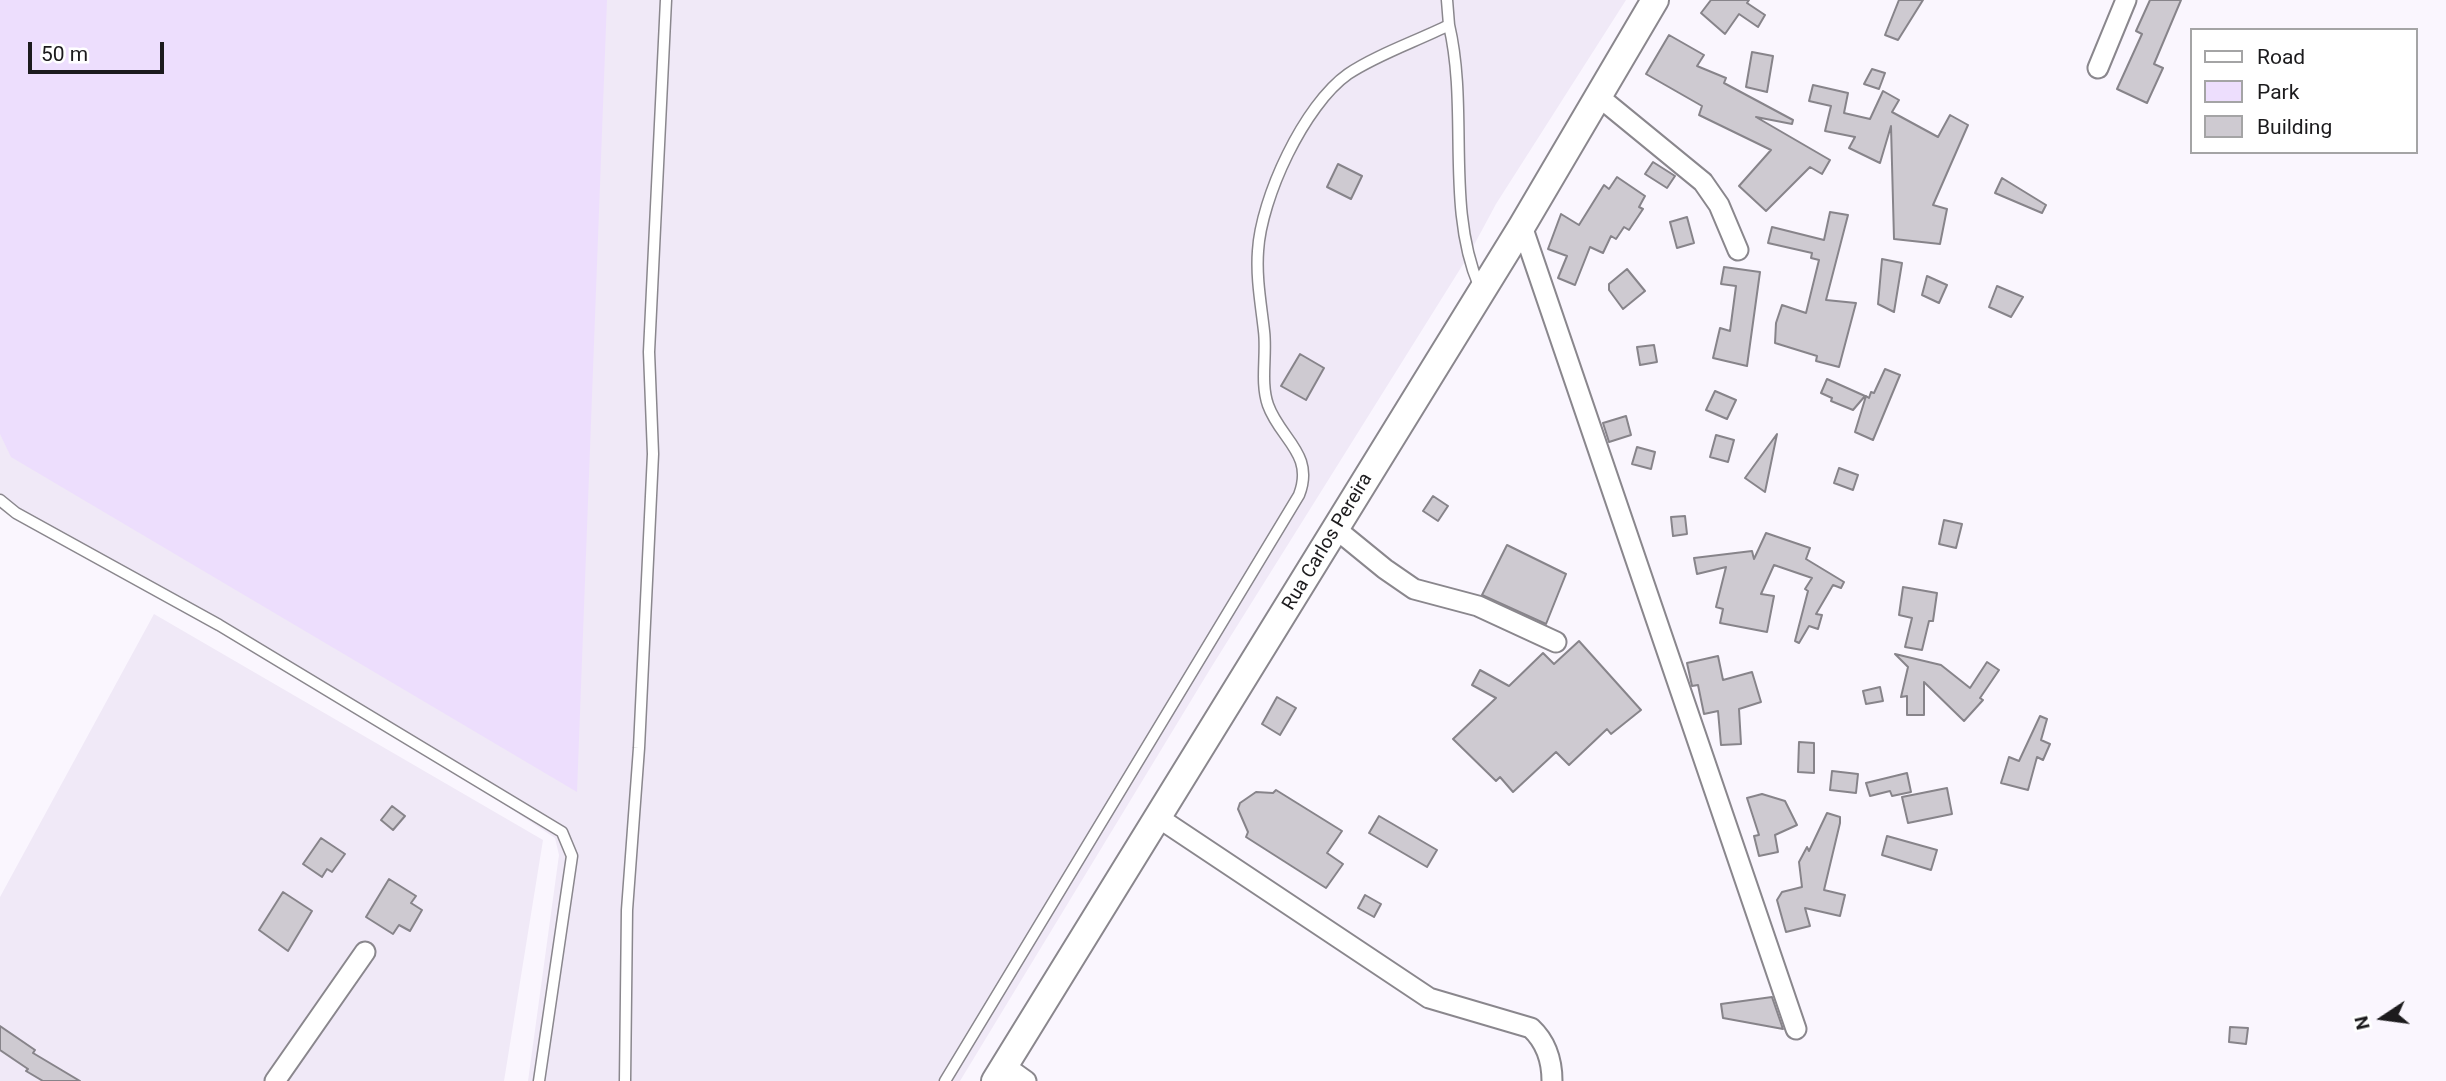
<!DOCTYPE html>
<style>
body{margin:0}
#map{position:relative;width:2446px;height:1081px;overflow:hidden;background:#faf6fe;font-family:Roboto,sans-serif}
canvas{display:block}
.legend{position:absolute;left:2190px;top:28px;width:228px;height:126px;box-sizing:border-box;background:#fff;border:2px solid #a4a4a5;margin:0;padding:9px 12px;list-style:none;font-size:21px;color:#1c1b1d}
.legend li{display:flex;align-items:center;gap:14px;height:35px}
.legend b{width:35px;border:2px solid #a4a4a5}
.north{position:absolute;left:2348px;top:983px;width:70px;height:70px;-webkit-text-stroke:5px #fff;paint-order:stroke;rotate:257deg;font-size:19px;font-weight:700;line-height:28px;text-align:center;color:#1c1b1d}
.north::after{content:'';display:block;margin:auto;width:24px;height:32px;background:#1c1b1d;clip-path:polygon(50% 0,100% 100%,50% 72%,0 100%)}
.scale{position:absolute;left:28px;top:42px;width:136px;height:32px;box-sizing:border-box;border:4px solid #1c1b1d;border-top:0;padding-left:9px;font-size:21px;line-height:24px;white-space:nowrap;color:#1c1b1d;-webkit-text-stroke:5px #fff;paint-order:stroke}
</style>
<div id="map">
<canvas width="2446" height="1081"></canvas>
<ul class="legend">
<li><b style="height:9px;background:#fff"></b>Road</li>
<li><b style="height:19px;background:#eddefd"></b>Park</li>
<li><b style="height:19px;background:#cecad1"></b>Building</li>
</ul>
<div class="north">N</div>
<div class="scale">50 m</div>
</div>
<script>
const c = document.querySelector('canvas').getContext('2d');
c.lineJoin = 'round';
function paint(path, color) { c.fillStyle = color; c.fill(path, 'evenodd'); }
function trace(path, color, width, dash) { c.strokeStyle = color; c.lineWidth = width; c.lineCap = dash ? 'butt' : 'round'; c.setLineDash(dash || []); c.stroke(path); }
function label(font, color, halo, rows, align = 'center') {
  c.font = font + ' Roboto,sans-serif'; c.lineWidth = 5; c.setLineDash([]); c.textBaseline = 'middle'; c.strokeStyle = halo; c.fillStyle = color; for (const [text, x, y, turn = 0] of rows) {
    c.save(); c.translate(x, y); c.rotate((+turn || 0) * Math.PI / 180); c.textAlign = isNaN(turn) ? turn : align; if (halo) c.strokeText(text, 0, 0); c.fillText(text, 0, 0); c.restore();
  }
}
const built = new Path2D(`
 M 0,0 L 1626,0 L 1496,204 L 1467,258 L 1212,666 L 960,1081 L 528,1081 L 559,855 L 555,838 L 460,775 L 213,626 L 93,557 L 0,509 Z
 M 154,614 L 543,840 L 504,1081 L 0,1081 L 0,897 Z`);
const green = new Path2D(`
 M 0,0 L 607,0 L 577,792 L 11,457 L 0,434 Z`);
const building = new Path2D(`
 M 1711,0 L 1749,0 L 1747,3 L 1765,15 L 1758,27 L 1739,14 L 1725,34 L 1701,13 Z
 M 1899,0 L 1923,0 L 1898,40 L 1885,35 Z
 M 2150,0 L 2181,0 L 2154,64 L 2163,68 L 2147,103 L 2117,89 L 2142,34 L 2136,31 Z
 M 1669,35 L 1704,55 L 1697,66 L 1726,78 L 1724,83 L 1793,120 L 1792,124 L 1756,117 L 1830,160 L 1822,174 L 1810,167 L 1766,211 L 1739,186 L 1771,150 L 1699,115 L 1702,106 L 1646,74 Z
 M 1752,52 L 1773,56 L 1767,92 L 1746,87 Z
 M 1872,69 L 1885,73 L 1879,89 L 1864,84 Z
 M 1813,85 L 1848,93 L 1844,113 L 1870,119 L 1883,91 L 1899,100 L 1892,112 L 1938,137 L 1950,115 L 1968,125 L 1933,205 L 1947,209 L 1940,244 L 1894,239 L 1891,126 L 1880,163 L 1849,148 L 1855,137 L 1825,131 L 1831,106 L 1809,101 Z
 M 1653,162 L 1675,176 L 1667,188 L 1645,174 Z
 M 1338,164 L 1362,176 L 1351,199 L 1327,187 Z
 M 1617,177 L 1645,196 L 1639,207 L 1643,209 L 1629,230 L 1624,227 L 1616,239 L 1611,236 L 1603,253 L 1590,247 L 1575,285 L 1558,278 L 1567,256 L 1548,249 L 1561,214 L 1579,225 L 1604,185 L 1609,189 Z
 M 2002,178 L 2046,205 L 2042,213 L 1995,193 Z
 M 1830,212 L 1848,215 L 1826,300 L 1856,303 L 1839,367 L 1816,361 L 1817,356 L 1775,343 L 1776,323 L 1782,305 L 1806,313 L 1819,260 L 1811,258 L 1812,253 L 1768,243 L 1772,227 L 1824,240 Z
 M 1687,217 L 1694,243 L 1677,248 L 1670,222 Z
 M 1882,259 L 1902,263 L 1894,312 L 1878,304 Z
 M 1724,267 L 1760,272 L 1747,366 L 1713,358 L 1720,328 L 1730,331 L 1736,286 L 1721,284 Z
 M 1627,269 L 1645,291 L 1623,309 L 1609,290 L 1609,284 Z
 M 1927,276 L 1947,285 L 1939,303 L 1922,295 Z
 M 1997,286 L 2023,297 L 2011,317 L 1989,307 Z
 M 1654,345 L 1657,362 L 1640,365 L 1637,347 Z
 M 1300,354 L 1324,368 L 1306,400 L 1281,386 Z
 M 1885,369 L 1900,375 L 1873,440 L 1855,432 L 1866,396 L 1869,398 L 1871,392 L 1874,393 Z
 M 1827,379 L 1865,396 L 1853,410 L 1831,401 L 1832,398 L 1821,393 Z
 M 1715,391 L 1736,400 L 1727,419 L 1706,410 Z
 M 1626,416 L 1631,435 L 1609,442 L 1603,423 Z
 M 1777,434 L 1770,468 L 1765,492 L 1745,478 Z
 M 1716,435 L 1734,440 L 1728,462 L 1710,457 Z
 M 1637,447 L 1655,452 L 1651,469 L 1632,464 Z
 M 1839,468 L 1858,475 L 1853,490 L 1834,483 Z
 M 1433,496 L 1448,506 L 1438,521 L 1423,511 Z
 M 1685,516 L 1687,534 L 1673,536 L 1671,517 Z
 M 1944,520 L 1962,524 L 1956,548 L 1939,544 Z
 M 1766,533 L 1810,548 L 1806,559 L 1844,582 L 1841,588 L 1833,585 L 1816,614 L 1822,615 L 1818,629 L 1809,626 L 1799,643 L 1795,641 L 1808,591 L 1805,589 L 1812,578 L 1774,565 L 1761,594 L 1774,596 L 1767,632 L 1720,623 L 1723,609 L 1716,607 L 1726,567 L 1697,574 L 1694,558 L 1752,551 L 1754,559 Z
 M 1507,545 L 1566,574 L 1546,624 L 1482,595 Z
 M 1903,587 L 1937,593 L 1933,621 L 1929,621 L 1922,650 L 1905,647 L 1912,618 L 1899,615 Z
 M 1579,641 L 1641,710 L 1611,734 L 1607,729 L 1569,765 L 1556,752 L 1513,792 L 1500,777 L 1496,781 L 1453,739 L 1496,698 L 1472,685 L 1480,670 L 1509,686 L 1543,653 L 1554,664 Z
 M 1895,654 L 1941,665 L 1970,688 L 1987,662 L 1999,670 L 1980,698 L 1983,700 L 1964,721 L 1924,682 L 1924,715 L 1907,715 L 1907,696 L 1901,697 L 1908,667 Z
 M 1718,656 L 1723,680 L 1752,672 L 1761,702 L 1739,709 L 1741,744 L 1721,745 L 1718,711 L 1704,714 L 1698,685 L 1692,686 L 1687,663 Z
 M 1880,687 L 1883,701 L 1866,704 L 1863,691 Z
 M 1277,697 L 1296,708 L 1280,735 L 1262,724 Z
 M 2040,716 L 2047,719 L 2041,740 L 2050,744 L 2043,760 L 2037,757 L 2028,790 L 2001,783 L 2009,757 L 2019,761 Z
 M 1799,742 L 1814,743 L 1814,773 L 1798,772 Z
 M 1832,771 L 1858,774 L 1856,793 L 1830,790 Z
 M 1907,773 L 1911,792 L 1892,796 L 1890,791 L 1870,796 L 1866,783 Z
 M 1947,788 L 1952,814 L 1908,823 L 1902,797 Z
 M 1276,790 L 1342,831 L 1327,853 L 1343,864 L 1326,888 L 1246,837 L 1248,832 L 1238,809 L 1240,803 L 1256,792 L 1273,793 Z
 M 1762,794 L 1785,801 L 1797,825 L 1775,835 L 1778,852 L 1759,856 L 1754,836 L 1759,835 L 1747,798 Z
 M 392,806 L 405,816 L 393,830 L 381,820 Z
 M 1827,813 L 1840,817 L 1840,823 L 1824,890 L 1845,895 L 1840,916 L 1805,908 L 1810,926 L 1786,932 L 1777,900 L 1782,892 L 1802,887 L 1799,862 L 1807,847 L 1809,851 Z
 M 1379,816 L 1437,850 L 1427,867 L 1369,833 Z
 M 1887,836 L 1937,850 L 1931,870 L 1882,855 Z
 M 321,838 L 345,854 L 332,872 L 327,869 L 322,877 L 303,864 Z
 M 389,879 L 416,896 L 411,903 L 422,910 L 410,931 L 399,925 L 393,934 L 366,917 Z
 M 283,892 L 312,911 L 288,951 L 259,930 Z
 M 1365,895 L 1381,904 L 1374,917 L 1358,908 Z
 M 1772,997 L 1783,1029 L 1723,1018 L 1721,1004 Z
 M 0,1026 L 35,1050 L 33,1053 L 80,1081 L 43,1081 L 26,1071 L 28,1069 L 0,1050 Z
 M 2230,1027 L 2248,1028 L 2246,1044 L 2229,1042 Z`);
const lane = new Path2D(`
 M 1447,0 L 1449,25
 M 0,500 L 16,513 L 219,625 L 562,832 L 572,856 L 539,1081
 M 625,1081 L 627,910 L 639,748 L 653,454 L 649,352 L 666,0
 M 945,1081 L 1299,495 C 1315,454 1280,439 1268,405 C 1260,382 1267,355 1264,331 C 1261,304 1256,278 1258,251 C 1261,198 1304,105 1348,74 C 1376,55 1417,41 1449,25 C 1469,110 1445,206 1479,286`);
const street = new Path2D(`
 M 2098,68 L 2126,0
 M 1598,96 L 1703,182 L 1719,205 L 1738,250
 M 1522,226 L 1796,1029
 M 1336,529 L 1385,569 L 1414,589 L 1478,606 L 1556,642
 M 1159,818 L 1429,998 L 1531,1028 C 1546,1042 1552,1060 1552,1081
 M 1005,1066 L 1026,1081
 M 275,1081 L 365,952`);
const secondary = new Path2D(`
 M 995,1081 L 1522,226 L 1655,0`);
const streetNames = [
 ["Rua Carlos Pereira",1328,542,-59]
];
paint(built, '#f0e9f7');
paint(green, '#eddefd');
paint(building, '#cecad1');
trace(building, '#87848a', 2);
trace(lane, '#8a878d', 13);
trace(street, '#8a878d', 23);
trace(secondary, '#8a878d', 30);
trace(lane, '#fff', 10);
trace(street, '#fff', 19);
trace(secondary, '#fff', 26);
label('19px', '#1c1b1d', '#fff', streetNames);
</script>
